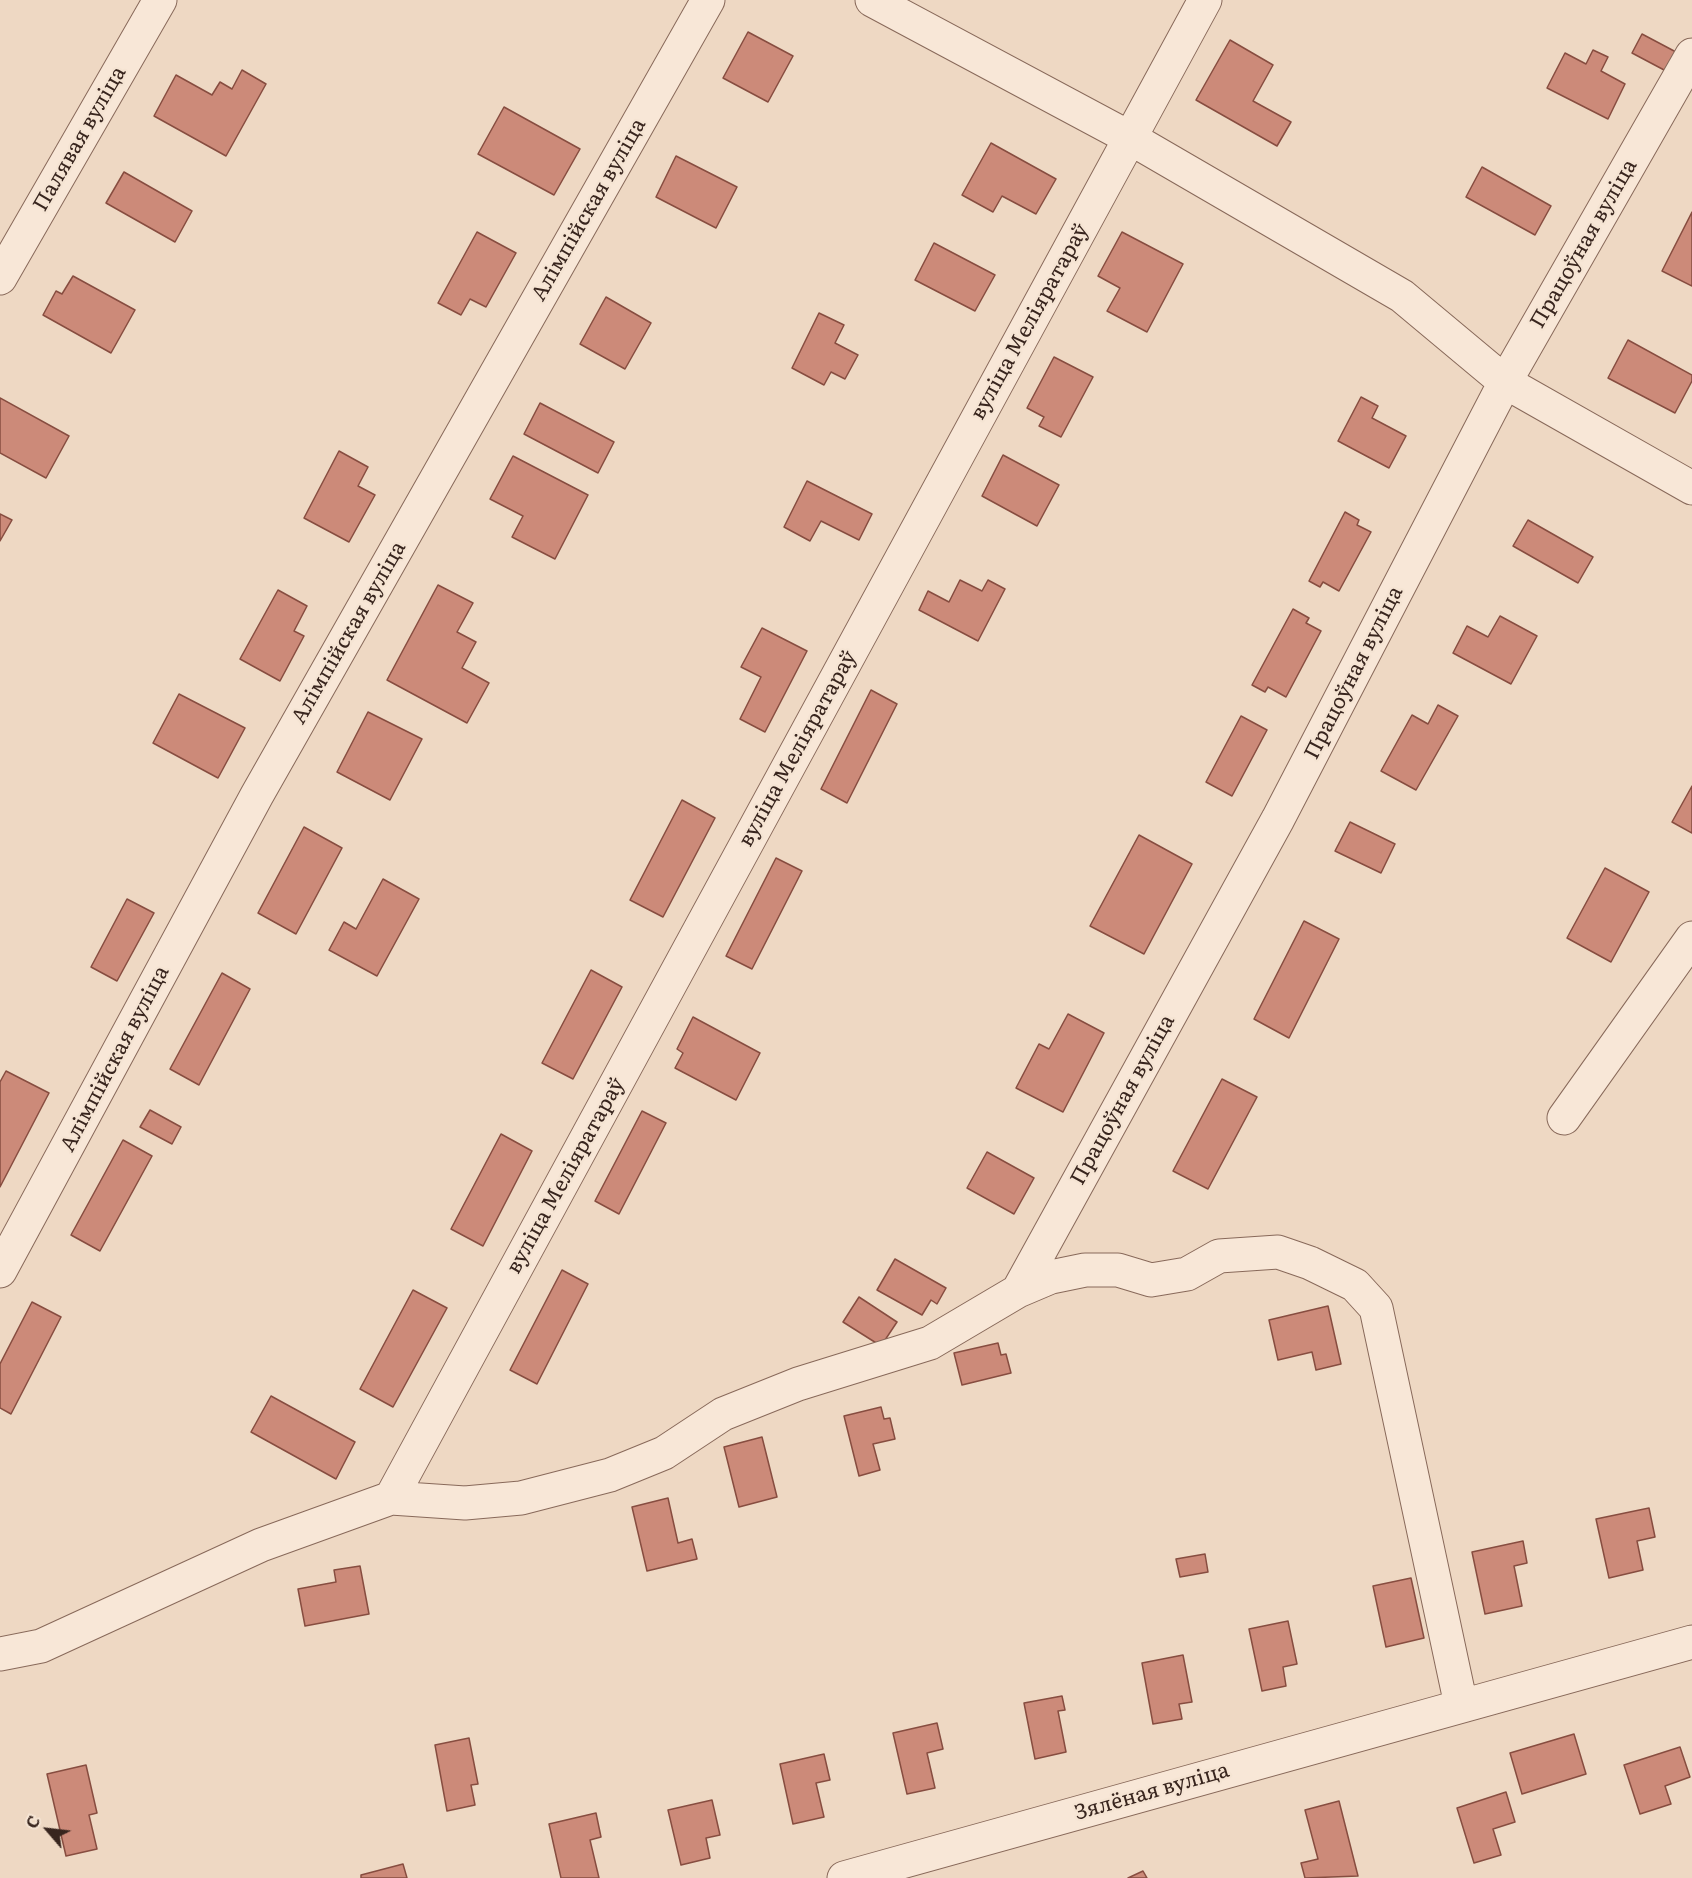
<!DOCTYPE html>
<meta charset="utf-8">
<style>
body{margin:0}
#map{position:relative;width:1692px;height:1878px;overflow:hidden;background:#eed8c3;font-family:Literata,serif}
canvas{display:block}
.north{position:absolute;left:18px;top:1800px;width:60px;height:60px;-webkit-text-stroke:4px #f5e4d3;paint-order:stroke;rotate:298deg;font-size:16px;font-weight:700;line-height:24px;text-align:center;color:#38251e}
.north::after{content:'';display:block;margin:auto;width:21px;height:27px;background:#38251e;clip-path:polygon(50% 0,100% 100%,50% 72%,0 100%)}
</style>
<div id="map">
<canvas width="1692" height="1878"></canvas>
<div class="north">С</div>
</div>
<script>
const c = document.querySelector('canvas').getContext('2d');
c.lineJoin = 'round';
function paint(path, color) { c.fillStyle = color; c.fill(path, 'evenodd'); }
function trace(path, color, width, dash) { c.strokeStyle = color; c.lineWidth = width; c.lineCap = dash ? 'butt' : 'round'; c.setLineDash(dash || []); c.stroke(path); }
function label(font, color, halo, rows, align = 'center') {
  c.font = font + ' Literata,serif'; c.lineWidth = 4.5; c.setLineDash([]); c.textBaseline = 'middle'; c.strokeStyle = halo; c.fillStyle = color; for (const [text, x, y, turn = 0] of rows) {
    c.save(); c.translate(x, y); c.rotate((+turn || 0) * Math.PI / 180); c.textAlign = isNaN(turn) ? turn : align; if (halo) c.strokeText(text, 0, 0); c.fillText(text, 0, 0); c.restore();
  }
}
const building = new Path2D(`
 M 748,32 L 793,56 L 768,102 L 723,78 Z
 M 1642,34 L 1676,52 L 1666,71 L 1632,53 Z
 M 1230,40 L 1273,65 L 1253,101 L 1291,122 L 1277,146 L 1196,100 Z
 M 1593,50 L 1608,57 L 1601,71 L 1625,84 L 1608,119 L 1547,88 L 1565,53 L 1586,64 Z
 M 242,70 L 266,84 L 226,156 L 154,116 L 176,75 L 212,95 L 220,82 L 232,89 Z
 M 504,107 L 580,149 L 554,195 L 478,154 Z
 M 991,143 L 1056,179 L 1036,214 L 1002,196 L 993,212 L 962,195 Z
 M 676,156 L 737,187 L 716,228 L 656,197 Z
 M 1482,167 L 1551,206 L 1535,235 L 1466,197 Z
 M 124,172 L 192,211 L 175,242 L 106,203 Z
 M 1692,212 L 1692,286 L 1662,271 Z
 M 477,232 L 516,253 L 486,307 L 470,299 L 461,315 L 438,303 Z
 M 1122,232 L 1183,264 L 1147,332 L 1107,311 L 1120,288 L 1098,276 Z
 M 934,243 L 995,275 L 975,311 L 915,280 Z
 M 73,276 L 135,310 L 111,353 L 43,315 L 56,291 L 62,294 Z
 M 606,297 L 651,323 L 625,369 L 580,344 Z
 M 819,313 L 844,325 L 835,343 L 858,355 L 845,379 L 831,372 L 824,385 L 792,368 Z
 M 1628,340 L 1692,375 L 1692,381 L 1675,413 L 1608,378 Z
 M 1054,357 L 1093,377 L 1061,437 L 1039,426 L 1044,417 L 1027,408 Z
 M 1361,397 L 1378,406 L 1372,418 L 1406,436 L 1389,468 L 1338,441 Z
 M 0,398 L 69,436 L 46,478 L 0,453 Z
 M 540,403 L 614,442 L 598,473 L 524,434 Z
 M 339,451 L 368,467 L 358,486 L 375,495 L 349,542 L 304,518 Z
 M 1003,455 L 1059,485 L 1037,526 L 982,496 Z
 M 513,456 L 588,495 L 555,559 L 512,537 L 523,516 L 490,499 Z
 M 807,481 L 872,514 L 859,540 L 821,521 L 810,541 L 784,527 Z
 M 1345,512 L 1359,520 L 1357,525 L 1371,532 L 1339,591 L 1323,582 L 1320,587 L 1309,581 Z
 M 0,514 L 12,520 L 0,541 Z
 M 1528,520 L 1593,557 L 1578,583 L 1513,546 Z
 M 960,580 L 982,591 L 988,580 L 1005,589 L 978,641 L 919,610 L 928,591 L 949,602 Z
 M 438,585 L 473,603 L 457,632 L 476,642 L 462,668 L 489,683 L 467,723 L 387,680 Z
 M 278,590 L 307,606 L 294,631 L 304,636 L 280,681 L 240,659 Z
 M 1293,609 L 1309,618 L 1306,623 L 1321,631 L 1286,697 L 1268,687 L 1265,692 L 1252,685 Z
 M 1500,616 L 1537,636 L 1511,684 L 1453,653 L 1467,626 L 1488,637 Z
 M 762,628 L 807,651 L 765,732 L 740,719 L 761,677 L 741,667 Z
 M 871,690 L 897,704 L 847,803 L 821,789 Z
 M 179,694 L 245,728 L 218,778 L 153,743 Z
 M 1438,705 L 1458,716 L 1416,790 L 1381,771 L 1412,715 L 1428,724 Z
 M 368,712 L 422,739 L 390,800 L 337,772 Z
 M 1241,716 L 1267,730 L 1232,796 L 1206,782 Z
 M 1692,786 L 1692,833 L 1672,822 Z
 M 682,800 L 715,818 L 663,917 L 630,900 Z
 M 1350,822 L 1395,844 L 1381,873 L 1335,851 Z
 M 304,827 L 342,848 L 296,934 L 258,913 Z
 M 1139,835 L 1192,864 L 1144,954 L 1090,926 Z
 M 776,858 L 802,871 L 752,969 L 726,956 Z
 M 1605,868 L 1649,892 L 1611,962 L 1567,938 Z
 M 383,879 L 419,899 L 377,976 L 329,950 L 344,922 L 356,929 Z
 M 127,899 L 154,913 L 117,981 L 91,967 Z
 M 1304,921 L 1339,939 L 1289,1038 L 1254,1019 Z
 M 591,970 L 622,987 L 573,1079 L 542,1063 Z
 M 222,973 L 250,989 L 199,1085 L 170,1069 Z
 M 1068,1014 L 1104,1033 L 1063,1112 L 1016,1088 L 1039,1044 L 1049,1049 Z
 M 693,1017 L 760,1053 L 736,1100 L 675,1068 L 683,1053 L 677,1049 Z
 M 6,1071 L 49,1093 L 0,1187 L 0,1082 Z
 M 1222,1079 L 1257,1097 L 1208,1189 L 1173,1171 Z
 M 150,1110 L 181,1127 L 172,1144 L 140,1127 Z
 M 642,1111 L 666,1123 L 619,1214 L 595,1201 Z
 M 501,1134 L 532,1151 L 483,1246 L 451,1229 Z
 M 123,1140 L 152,1156 L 100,1251 L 71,1235 Z
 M 987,1152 L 1034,1178 L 1014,1214 L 967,1188 Z
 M 895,1259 L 946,1288 L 937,1304 L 931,1300 L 922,1315 L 877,1290 Z
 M 562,1270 L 588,1284 L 537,1384 L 510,1370 Z
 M 413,1290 L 447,1308 L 393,1407 L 360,1389 Z
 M 859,1297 L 897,1322 L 881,1346 L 843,1322 Z
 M 32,1302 L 61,1317 L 11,1414 L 0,1408 L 0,1364 Z
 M 1328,1306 L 1341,1364 L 1316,1370 L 1312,1352 L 1278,1360 L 1269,1320 Z
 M 998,1343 L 1001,1355 L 1006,1354 L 1011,1373 L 962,1385 L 954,1353 Z
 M 271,1396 L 355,1442 L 336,1479 L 251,1432 Z
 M 881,1407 L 884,1419 L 890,1418 L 895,1439 L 873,1444 L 880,1470 L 859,1476 L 844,1416 Z
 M 762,1437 L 777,1497 L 739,1507 L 724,1447 Z
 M 668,1498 L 678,1543 L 692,1539 L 697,1559 L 647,1571 L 632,1507 Z
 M 1649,1508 L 1655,1537 L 1637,1541 L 1643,1570 L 1609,1578 L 1596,1519 Z
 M 1523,1541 L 1527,1563 L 1514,1566 L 1522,1606 L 1485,1614 L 1472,1552 Z
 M 1205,1554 L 1208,1572 L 1180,1577 L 1176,1559 Z
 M 360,1566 L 369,1614 L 305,1626 L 298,1589 L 336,1582 L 334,1570 Z
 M 1411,1578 L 1424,1638 L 1386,1647 L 1373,1586 Z
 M 1288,1621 L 1297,1664 L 1283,1667 L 1286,1686 L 1262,1691 L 1249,1629 Z
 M 1183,1655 L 1192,1702 L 1179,1704 L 1182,1719 L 1153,1724 L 1142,1663 Z
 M 1062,1696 L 1065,1710 L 1058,1711 L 1066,1752 L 1035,1759 L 1024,1703 Z
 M 937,1723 L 943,1749 L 927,1753 L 935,1788 L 907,1794 L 893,1733 Z
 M 1574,1734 L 1586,1774 L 1522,1794 L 1510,1753 Z
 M 469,1738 L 478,1784 L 471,1785 L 475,1805 L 447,1811 L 435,1745 Z
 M 1680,1747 L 1690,1777 L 1665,1786 L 1671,1804 L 1640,1814 L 1624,1765 Z
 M 824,1754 L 830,1780 L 816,1783 L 824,1817 L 793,1824 L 780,1764 Z
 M 86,1765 L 97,1813 L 89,1815 L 97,1849 L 66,1856 L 47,1774 Z
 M 1506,1792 L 1515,1822 L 1493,1829 L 1501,1855 L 1474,1863 L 1457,1808 Z
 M 712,1800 L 720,1835 L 706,1838 L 710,1858 L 681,1865 L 668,1810 Z
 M 1339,1801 L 1358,1876 L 1305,1878 L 1301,1863 L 1318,1859 L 1305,1810 Z
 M 596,1813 L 601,1837 L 590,1840 L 599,1878 L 561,1878 L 549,1824 Z
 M 403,1864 L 407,1878 L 361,1878 L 361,1875 Z
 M 1143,1871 L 1147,1878 L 1128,1878 Z`);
const minor = new Path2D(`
 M 872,0 L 1130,138 L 1402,296 L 1505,382 L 1692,488
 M 0,278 L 160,0
 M 1564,1118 L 1692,938
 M 0,1271 L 257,795 L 708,0
 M 1018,1291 L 1278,819 L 1505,382 L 1692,55
 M 391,1498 L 1205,0
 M 0,1654 L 41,1646 L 261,1545 L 391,1498 L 465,1503 L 521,1498 L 610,1475 L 664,1453 L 723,1414 L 798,1384 L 930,1343 L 1018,1291 L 1051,1277 L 1085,1270 L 1118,1270 L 1151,1280 L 1187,1274 L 1219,1256 L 1278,1252 L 1310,1263 L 1355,1285 L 1376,1308 L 1461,1705
 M 844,1878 L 1692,1642`);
const streetNames = [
 ["Палявая вуліца",80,139,-60],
 ["Алімпійская вуліца",589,210,-60],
 ["Працоўная вуліца",1584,244,-60],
 ["вуліца Меліяратараў",1030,322,-61],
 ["Алімпійская вуліца",349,633,-60],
 ["Працоўная вуліца",1354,673,-63],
 ["вуліца Меліяратараў",798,749,-61],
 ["Алімпійская вуліца",115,1059,-62],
 ["Працоўная вуліца",1123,1100,-61],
 ["вуліца Меліяратараў",566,1176,-61],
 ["Зялёная вуліца",1152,1792,-16]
];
paint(building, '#cc8a79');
trace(building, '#874d40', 1.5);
trace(minor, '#88695a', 35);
trace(minor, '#f8e7d7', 33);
label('21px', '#38251e', '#f5e4d3', streetNames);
</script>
